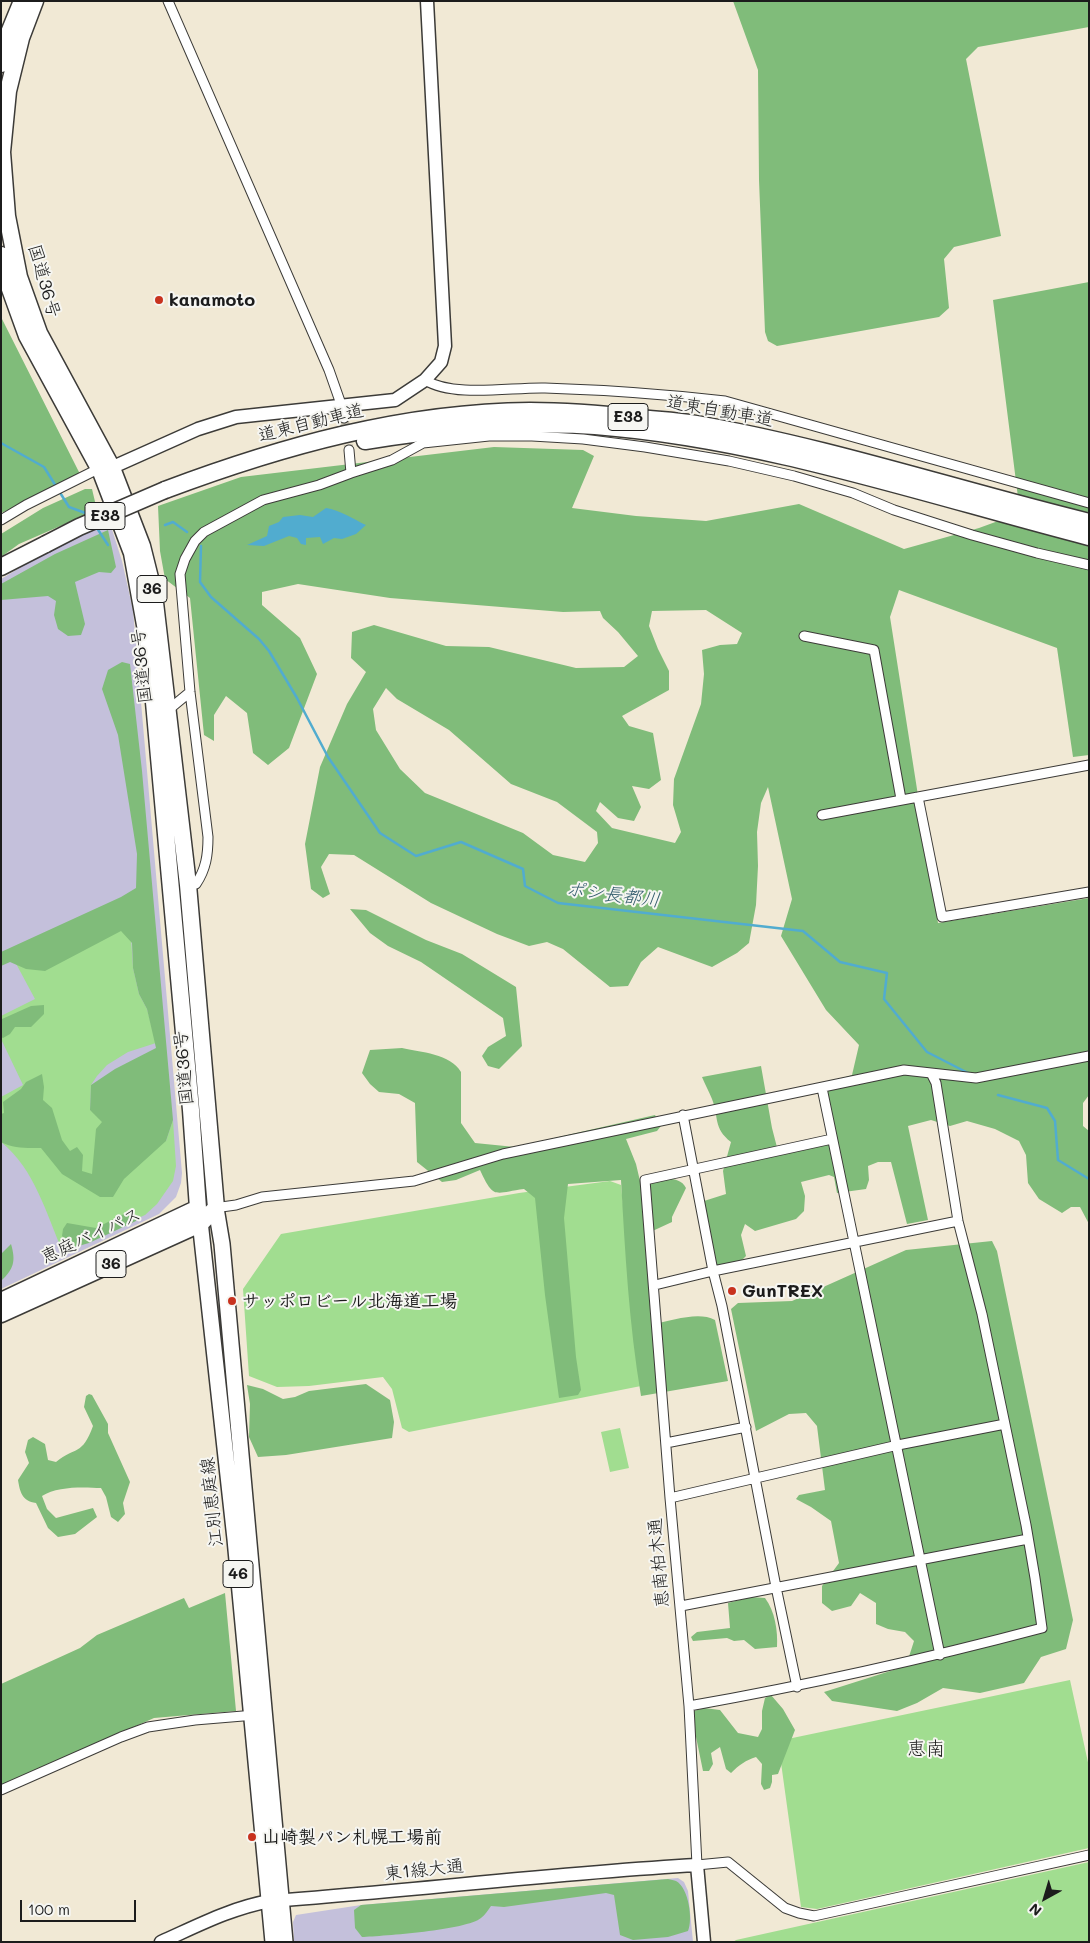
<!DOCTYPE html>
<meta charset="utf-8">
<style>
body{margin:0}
#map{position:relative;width:1090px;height:1943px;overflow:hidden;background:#f1e9d5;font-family:Mali,sans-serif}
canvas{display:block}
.frame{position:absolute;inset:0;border:2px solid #1c1c1c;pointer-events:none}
.north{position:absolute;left:1020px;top:1873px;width:50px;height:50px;-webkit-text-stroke:4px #f6f6f2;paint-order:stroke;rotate:219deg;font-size:14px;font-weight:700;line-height:20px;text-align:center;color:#1c1c1c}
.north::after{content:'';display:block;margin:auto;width:18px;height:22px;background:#1c1c1c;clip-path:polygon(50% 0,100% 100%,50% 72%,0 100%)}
.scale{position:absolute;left:20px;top:1900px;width:116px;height:22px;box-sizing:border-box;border:2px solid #1c1c1c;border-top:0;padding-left:6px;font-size:15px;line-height:18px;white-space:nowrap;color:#1c1c1c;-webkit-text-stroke:4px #f6f6f2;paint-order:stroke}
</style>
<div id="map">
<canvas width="1090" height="1943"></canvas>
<div class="frame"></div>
<div class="north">N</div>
<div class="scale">100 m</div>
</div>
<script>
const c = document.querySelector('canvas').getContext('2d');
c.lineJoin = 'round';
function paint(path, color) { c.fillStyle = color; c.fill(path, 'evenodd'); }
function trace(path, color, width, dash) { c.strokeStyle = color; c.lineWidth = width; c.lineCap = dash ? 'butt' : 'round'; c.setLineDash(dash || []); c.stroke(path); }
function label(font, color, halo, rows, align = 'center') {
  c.font = font + ' Mali,"Klee One",sans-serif'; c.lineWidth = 4; c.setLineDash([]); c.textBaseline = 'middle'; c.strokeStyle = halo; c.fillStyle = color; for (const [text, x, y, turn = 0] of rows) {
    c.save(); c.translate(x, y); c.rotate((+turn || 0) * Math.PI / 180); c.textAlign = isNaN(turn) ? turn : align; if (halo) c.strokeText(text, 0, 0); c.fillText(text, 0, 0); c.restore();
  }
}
const industrial = new Path2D(`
 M 109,520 L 122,561 L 133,610 L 182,1173 L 181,1183 L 176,1197 L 159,1214 L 1,1289 L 1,579 L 48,551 Z
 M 678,1878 L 684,1882 L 688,1891 L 693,1942 L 294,1942 L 293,1922 L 296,1915 L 361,1905 Z`);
const green = new Path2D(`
 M 125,929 L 131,938 L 133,968 L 139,994 L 147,1009 L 156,1043 L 128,1052 L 107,1065 L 97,1076 L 91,1085 L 90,1110 L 166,1141 L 173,1120 L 176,1166 L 173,1181 L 157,1204 L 145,1215 L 63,1252 C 46,1214 35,1169 1,1142 L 1,1097 L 23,1085 L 1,1039 L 1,1016 L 35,999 L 13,958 Z
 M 610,1181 L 621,1185 L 641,1386 L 409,1432 L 402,1428 L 392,1389 L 383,1377 L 309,1386 L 277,1387 L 249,1376 L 243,1289 L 281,1234 L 519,1193 Z
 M 620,1428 L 629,1468 L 610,1472 L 601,1432 Z
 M 1070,1680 L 1089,1767 L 1089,1848 L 817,1909 L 801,1907 L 778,1741 Z
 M 1089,1862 L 1089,1942 L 733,1942 L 736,1940 Z`);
const forest = new Path2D(`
 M 733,1 L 1089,1 L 1089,27 L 978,47 L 966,59 L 1001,236 L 954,247 L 944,259 L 949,308 L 939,317 L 777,346 L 768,341 L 765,332 L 759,180 L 758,70 Z
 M 1089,282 L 1089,755 L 1073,757 L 1057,648 L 899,590 L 890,617 L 938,923 L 1089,898 L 1089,1095 L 1083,1103 L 1083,1126 L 1089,1131 L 1089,1224 L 1080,1207 L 1071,1207 L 1062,1213 L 1039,1199 L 1028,1183 L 1026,1155 L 1019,1141 L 995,1129 L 967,1121 L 950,1126 L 931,1120 L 908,1126 L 928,1220 L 907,1224 L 891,1162 L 878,1162 L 868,1166 L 869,1180 L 866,1189 L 837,1193 L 834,1177 L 829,1175 L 801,1182 L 805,1196 L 804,1211 L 796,1219 L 755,1231 L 745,1224 L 741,1235 L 746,1256 L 740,1262 L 717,1266 L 704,1201 L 726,1194 L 723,1171 L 731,1142 C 713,1128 719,1117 712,1099 C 709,1092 705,1084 702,1077 L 761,1066 L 772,1128 L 779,1155 L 836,1142 L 826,1092 L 833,1081 L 852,1075 L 859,1045 L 826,1010 L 781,936 L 792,899 L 768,787 L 761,803 L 757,832 L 758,866 L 756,905 L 749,943 L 737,953 L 712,967 L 658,947 L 641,962 L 628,986 L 610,987 L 563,949 L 547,942 L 529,946 L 497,934 L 431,903 L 354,855 L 329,854 L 321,867 L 330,894 L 323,898 L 311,889 L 305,844 L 320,767 L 347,704 L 366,672 L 351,658 L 352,632 L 374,625 L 446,646 L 489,647 L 576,668 L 624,667 L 638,656 L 618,632 L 603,618 L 600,611 L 563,612 L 390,598 L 298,584 L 262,592 L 262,605 L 300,638 L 317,674 L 289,748 L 268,765 L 253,753 L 247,713 L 226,696 L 214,715 L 214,741 L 204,735 L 190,598 L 165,579 L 160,551 L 158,506 L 241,477 L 494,447 L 583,450 L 594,456 L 572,508 L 636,516 L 706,521 L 799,504 L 904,549 L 979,528 L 1020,513 L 993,300 ZM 706,610 L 742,633 L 737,644 L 720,645 L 702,650 L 704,674 L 701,704 L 674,779 L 673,805 L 681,832 L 675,843 L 612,828 L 596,811 L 600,802 L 618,818 L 634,821 L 641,807 L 632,786 L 649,789 L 661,780 L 653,733 L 629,726 L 622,716 L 669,690 L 669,671 L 658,649 L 649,626 L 652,611 ZM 386,688 L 397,699 L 449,730 L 511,784 L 557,802 L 597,832 L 598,843 L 585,862 L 553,855 L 523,833 L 425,793 L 400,769 L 376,730 L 373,709 Z
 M 1,317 L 83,480 L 1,513 Z
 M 85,489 L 92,489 L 97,510 L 19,544 L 1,557 L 1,534 L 43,508 Z
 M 108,530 L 116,567 L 111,573 L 99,572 L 75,582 L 85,624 L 81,635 L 68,636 L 58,629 L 54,615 L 56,601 L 48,596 L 1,600 L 1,584 L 55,554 Z
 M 122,662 L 130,664 L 142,771 L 173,1120 L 166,1141 L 124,1179 L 113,1197 L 100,1197 L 62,1174 L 41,1148 C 27,1148 14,1149 1,1142 L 1,1114 L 4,1113 L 3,1102 L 21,1089 L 26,1082 L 42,1074 L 44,1087 L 43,1100 L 52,1108 L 62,1140 L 70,1151 L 77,1147 L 83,1155 L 82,1171 L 92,1174 L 96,1129 L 102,1122 L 90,1110 L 91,1085 L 115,1069 L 156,1048 L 147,1009 L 139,994 L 133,968 L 132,943 L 121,931 L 45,971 L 26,969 L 10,962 L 1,966 L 1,952 L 121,897 L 136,888 L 137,854 L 118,735 L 102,689 L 108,670 Z
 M 350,909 L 366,910 L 426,940 L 462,954 L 516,987 L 522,1046 L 499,1069 L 488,1066 L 482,1056 L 488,1047 L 506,1036 L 503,1018 L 421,962 L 388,946 L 370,933 Z
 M 44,1005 L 44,1014 L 31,1027 L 15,1027 L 10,1034 L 3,1038 L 1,1037 L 2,1019 L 31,1006 Z
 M 402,1048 C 420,1052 451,1054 461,1072 L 461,1123 L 475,1143 L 515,1147 L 655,1115 L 661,1126 L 657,1131 L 626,1139 L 636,1164 L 640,1181 C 653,1180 679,1173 686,1188 L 672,1217 L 672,1222 L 646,1234 L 654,1324 C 672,1321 698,1311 715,1320 L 728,1381 L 641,1396 C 629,1325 625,1252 621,1180 L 568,1184 L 564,1218 L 576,1357 L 581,1390 L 578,1395 L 559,1398 L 545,1295 L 535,1198 L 524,1189 C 494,1193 494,1200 480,1170 L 456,1180 L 442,1182 L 417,1162 L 415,1103 L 399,1094 L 379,1092 L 370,1084 L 362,1073 L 370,1050 Z
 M 128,1212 L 137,1218 L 136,1221 L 89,1243 L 75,1247 L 62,1236 L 63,1229 L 67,1223 L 96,1228 Z
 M 992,1241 L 997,1251 L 1073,1620 L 1066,1649 L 1041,1657 L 1024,1683 L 980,1693 L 943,1688 L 917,1703 L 897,1711 L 832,1701 L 824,1692 L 906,1666 L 914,1641 L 905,1632 L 888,1629 L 876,1624 L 876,1603 L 860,1593 L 851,1606 L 832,1611 L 822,1603 L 822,1586 L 839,1563 L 831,1521 L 811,1507 L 796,1499 L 799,1495 L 825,1490 L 817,1426 L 806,1413 L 789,1414 L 756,1431 L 731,1309 L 738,1303 L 792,1301 L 906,1250 Z
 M 11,1244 C 16,1261 14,1269 1,1281 L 1,1254 Z
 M 366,1384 L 390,1400 L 394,1422 L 392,1438 L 286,1455 L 258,1457 L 249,1437 L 250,1404 L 247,1385 L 263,1389 L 283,1399 L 295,1397 L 309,1391 Z
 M 89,1394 L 92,1395 L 108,1424 L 108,1433 L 130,1482 L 123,1503 L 125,1514 L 118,1522 L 111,1517 L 106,1497 L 101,1488 C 83,1487 57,1486 42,1496 L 47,1509 L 56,1518 L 93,1508 L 97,1517 L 75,1534 L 58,1537 L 48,1528 L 36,1503 C 22,1501 20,1492 18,1480 L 29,1463 L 25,1452 L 28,1440 L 33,1437 L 45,1444 L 48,1460 L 56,1462 C 76,1446 82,1456 93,1426 L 84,1407 L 86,1396 Z
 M 225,1593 L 236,1711 L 154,1718 L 1,1786 L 1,1684 L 80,1648 L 97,1635 L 184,1598 L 189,1608 Z
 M 751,1597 L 765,1598 C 775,1611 778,1631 777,1647 L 755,1649 L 744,1640 L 734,1641 L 727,1638 L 693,1641 L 691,1637 L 697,1632 L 730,1628 L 728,1603 Z
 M 771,1695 L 783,1709 L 795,1730 L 778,1774 L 772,1775 L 772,1782 L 770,1788 L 764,1790 L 761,1784 L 762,1764 L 756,1757 C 746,1760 739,1765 731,1773 L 726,1769 L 720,1747 L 711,1753 L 713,1764 L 709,1771 L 703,1771 L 695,1732 L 694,1711 L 704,1708 L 720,1710 L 738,1733 L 758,1737 L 762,1729 L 762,1711 L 765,1698 Z
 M 668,1879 C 671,1880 674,1880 676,1881 C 689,1888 693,1920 688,1931 L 668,1937 L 633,1940 L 620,1935 L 614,1895 L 606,1893 L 504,1907 L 491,1906 C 488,1910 485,1915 481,1918 C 467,1930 383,1936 362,1937 L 355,1928 L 354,1910 L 361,1905 Z`);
const water = new Path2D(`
 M 326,508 C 340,510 353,519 366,525 L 356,534 L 342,539 L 334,538 L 323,544 L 320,537 L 306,538 L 306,545 L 301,544 L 297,538 L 289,536 L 264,546 L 247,545 L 267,536 L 269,526 L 279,522 L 283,517 L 300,515 L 313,517 Z`);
const stream = new Path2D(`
 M 1,443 L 44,467 L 69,507 L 88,514 L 89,517
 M 95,525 L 108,545
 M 165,525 L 173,522 L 187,532
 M 201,546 L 200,582 L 211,597 L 259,639 L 269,651 L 297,698 L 328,757 L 380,833 L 416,856 L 461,842 L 523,869 L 525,886 L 558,903 L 803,931 L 840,962 L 887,973 L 884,999 L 927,1052 L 970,1074
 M 998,1095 L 1047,1108 L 1055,1121 L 1058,1160 L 1089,1179`);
const streetTunnel = new Path2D(`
 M 344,418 L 349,450`);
const street = new Path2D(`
 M 168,1 L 329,370 L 342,407 L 344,418
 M 425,380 C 454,398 511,387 545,388 C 605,390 665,394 725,401 L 1089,503
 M 349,450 L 351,473
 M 1,520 L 26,505 L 94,471
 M 804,636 L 874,650 L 901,799
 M 167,711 L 190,692
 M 918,797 L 942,917 L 1089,892
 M 822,815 L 1089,765
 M 188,885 L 196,884 C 206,869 208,855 208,837 L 190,692 L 180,574 L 185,559 L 195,541 L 204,532 L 263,500 L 319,485 L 351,473 L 392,460 L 423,443 L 489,436 L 532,436 L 583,439 L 645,447 L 729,461 L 794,476 L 853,493 L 894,510 L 972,535 L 1037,553 L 1089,565
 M 822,1088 L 940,1655
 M 683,1115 L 713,1271 L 722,1306 L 776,1587 L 797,1687
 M 832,1139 L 645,1180 L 670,1498 L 689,1706 L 697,1865 L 728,1862 L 785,1908 L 799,1913 L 814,1916 L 1089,1855
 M 214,1208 L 236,1205 L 262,1197 L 414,1181 L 503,1154 L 904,1070 L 976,1078 L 1089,1056
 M 655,1285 L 713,1271 L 958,1221
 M 666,1443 L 746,1427
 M 670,1498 L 898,1445 L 1005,1424
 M 681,1606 L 1028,1539
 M 689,1706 C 808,1685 925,1659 1042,1628 L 1035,1578 L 1026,1525 L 982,1314 L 958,1221 L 936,1083 L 931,1073
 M 1,1790 L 121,1737 L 148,1727 L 195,1720 L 255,1715`);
const secondary = new Path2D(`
 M 104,471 L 198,429 L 236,417 L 395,400 L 425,380 L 441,362 L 445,346 L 427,1
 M 161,1942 C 197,1926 231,1908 270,1901 C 412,1891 554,1873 697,1865 L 704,1942`);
const primary = new Path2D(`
 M 216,1208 L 222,1244 L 285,1942
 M 199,1212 L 235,1539 L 273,1942`);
const highway = new Path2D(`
 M 1,64 L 8,35 L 22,1
 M 1,255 L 6,278 L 27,336 L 101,472 L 132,553 L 149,647 L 191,1110 L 198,1208 L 1,1301
 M 365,441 C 441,429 518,421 595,426 C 763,439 926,495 1089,537
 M 165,490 C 282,446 404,412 530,411 C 567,411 603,414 639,418 C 658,420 678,421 696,424 C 829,447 958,490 1089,522
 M 1,567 L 46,544
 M 1,1314 L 200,1224 L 216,1208 L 188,885 L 154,594 L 142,546 L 112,468 L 39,333 L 19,277 L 7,216 L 2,152 L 8,91 L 21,38 L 35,1`);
const highwayBridge = new Path2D(`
 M 46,544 L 79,527 L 165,490`);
const markers = [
 [159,300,5,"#c8321e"],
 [732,1291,5,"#c8321e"],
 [232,1301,5,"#c8321e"],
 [252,1837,5,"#c8321e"]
];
const shields = [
 [628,417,40],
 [105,516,40],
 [152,589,30],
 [111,1264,30],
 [238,1574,30]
];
const shieldNames = [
 ["E38",628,417],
 ["E38",105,516],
 ["36",152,589],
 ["36",111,1264],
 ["46",238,1574]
];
const streetNames = [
 ["国道36号",44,281,74],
 ["道東自動車道",720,411,10],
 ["道東自動車道",311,423,-14],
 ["国道36号",142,666,-96],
 ["国道36号",184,1068,-95],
 ["恵庭バイパス",91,1236,-25],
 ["江別恵庭線",212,1502,-96],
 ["恵南柏木通",659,1563,-95],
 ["東1線大通",424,1870,-6]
];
const poiNames = [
 ["kanamoto",169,300],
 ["GunTREX",742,1291],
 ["サッポロビール北海道工場",242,1301],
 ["山崎製パン札幌工場前",262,1837]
];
const waterNames = [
 ["ポシ長都川",613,895,7]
];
const neighbourhoodNames = [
 ["恵南",926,1749]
];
paint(industrial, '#c4c0db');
paint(green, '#a1dd90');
paint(forest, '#80bc7a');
paint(water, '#51accf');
trace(stream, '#51accf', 2.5);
trace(streetTunnel, '#c6c0b0', 9, [9, 4.5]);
trace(street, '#3c3b38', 11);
trace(secondary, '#3c3b38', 15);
trace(primary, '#3c3b38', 18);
trace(highway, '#3c3b38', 19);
trace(street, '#fff', 9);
trace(secondary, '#fff', 12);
trace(primary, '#fff', 15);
trace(highway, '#fff', 16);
trace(highwayBridge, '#3c3b38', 19, []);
trace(highwayBridge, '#fff', 16);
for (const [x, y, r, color] of markers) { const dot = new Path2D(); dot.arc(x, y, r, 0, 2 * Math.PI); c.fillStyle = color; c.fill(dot); trace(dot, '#f6f6f2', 2); }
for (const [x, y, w] of shields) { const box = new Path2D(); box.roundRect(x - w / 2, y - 13.5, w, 27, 4); c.fillStyle = '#f6f6f2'; c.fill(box); trace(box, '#1c1c1c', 1); }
label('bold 16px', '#1c1c1c', null, shieldNames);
label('18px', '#1c1c1c', '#f6f6f2', streetNames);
label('bold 18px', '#1c1c1c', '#f6f6f2', poiNames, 'left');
label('italic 19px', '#345d6d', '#f6f6f2', waterNames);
label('19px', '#1c1c1c', '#f6f6f2', neighbourhoodNames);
</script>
